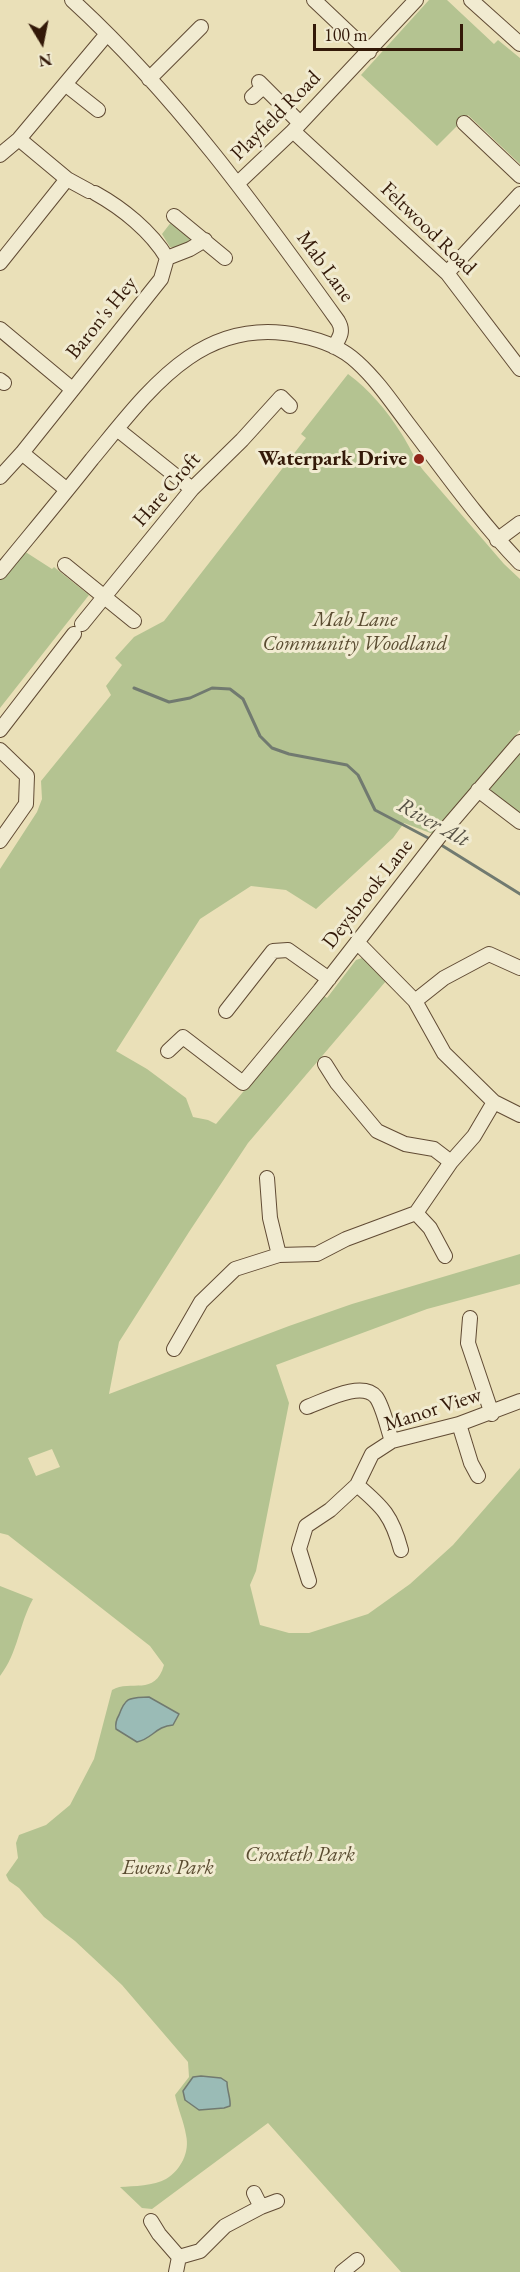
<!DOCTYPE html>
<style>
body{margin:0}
#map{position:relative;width:520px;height:2272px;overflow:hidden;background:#eae0b8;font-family:"EB Garamond",serif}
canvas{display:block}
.north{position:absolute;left:12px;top:12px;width:60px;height:60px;-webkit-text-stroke:4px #f1ebd1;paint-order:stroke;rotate:170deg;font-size:16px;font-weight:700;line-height:24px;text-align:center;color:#331908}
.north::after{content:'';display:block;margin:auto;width:21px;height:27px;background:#331908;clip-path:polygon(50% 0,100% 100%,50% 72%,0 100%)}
.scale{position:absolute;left:313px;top:24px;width:150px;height:27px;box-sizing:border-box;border:3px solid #331908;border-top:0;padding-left:8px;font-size:18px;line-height:21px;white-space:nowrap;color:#331908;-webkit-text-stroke:4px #f1ebd1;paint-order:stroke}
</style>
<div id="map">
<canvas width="520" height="2272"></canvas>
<div class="north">N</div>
<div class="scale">100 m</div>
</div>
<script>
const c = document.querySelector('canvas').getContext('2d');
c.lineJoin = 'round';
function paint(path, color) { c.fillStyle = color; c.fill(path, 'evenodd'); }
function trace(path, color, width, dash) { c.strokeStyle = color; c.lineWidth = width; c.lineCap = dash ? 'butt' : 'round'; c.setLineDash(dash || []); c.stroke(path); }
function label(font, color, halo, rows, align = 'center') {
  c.font = font + ' "EB Garamond",serif'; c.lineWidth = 6; c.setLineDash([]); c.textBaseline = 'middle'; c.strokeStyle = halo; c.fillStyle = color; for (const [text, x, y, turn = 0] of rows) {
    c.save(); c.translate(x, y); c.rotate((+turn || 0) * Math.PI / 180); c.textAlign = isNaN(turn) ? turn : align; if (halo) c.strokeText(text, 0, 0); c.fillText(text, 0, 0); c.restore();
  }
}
const green = new Path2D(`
 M 429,0 L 447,0 L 494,44 L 498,40 L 520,58 L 520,164 L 468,115 L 437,146 L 361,75 Z
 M 172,221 L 189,234 L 190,242 L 176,248 L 170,247 L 162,234 Z
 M 348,374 C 369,389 387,411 401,433 C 409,445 414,458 423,470 L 504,564 L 520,579 L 520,730 L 433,834 L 404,823 L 393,838 L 316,909 L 286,890 L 251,886 L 200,919 L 116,1051 L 147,1069 L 186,1098 L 193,1117 L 208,1120 L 216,1124 L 324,996 L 327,998 L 356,960 L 362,958 L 367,960 L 386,981 L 248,1143 L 189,1232 L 119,1342 L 109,1394 L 289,1326 L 352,1304 L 520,1254 L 520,1284 L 427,1309 L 276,1365 L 289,1403 L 256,1571 L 250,1585 L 260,1625 L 289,1633 L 309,1633 L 368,1614 L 410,1584 L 453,1545 L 520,1468 L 520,2272 L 401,2272 L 268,2123 L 152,2209 L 142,2208 L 120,2187 C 134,2186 154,2186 166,2179 C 181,2170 190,2152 186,2135 C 184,2122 178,2109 175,2095 L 189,2077 L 188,2062 L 122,1985 L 75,1941 L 44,1917 L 19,1888 L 9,1881 L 6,1875 L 18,1858 L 16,1843 L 19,1835 L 46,1825 L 70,1805 L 94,1759 L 112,1690 C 131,1679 155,1697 164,1665 L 150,1646 L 8,1535 L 0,1533 L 0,869 L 37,812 L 42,799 L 41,781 L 111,695 L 106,686 L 122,665 L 115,658 L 134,637 L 164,621 L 306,438 L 301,434 ZM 52,1449 L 60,1467 L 36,1476 L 28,1458 Z
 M 24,551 L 52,569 L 54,567 L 89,595 L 0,708 L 0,580 Z
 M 520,748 L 520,813 L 492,794 L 490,785 Z
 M 0,1586 L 33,1599 C 19,1624 18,1653 0,1676 Z`);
const water = new Path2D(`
 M 149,1697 L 179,1714 L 173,1725 C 156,1726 152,1739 137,1742 L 116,1729 C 115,1723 116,1720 119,1715 C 126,1696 130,1698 149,1697 Z
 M 201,2076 L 221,2078 L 227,2082 C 227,2091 231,2099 230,2106 L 224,2108 L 199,2110 L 185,2100 L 183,2091 L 193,2077 Z`);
const stream = new Path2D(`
 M 134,688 L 169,702 L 190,698 L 212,688 L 230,689 L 243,699 L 260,736 L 272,748 L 289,754 L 347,765 L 358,775 L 375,810 L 432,840
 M 438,843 L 520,894`);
const minor = new Path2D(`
 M 72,0 C 175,94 257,208 338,321 C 344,331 340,337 334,347
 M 314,0 L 369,52
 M 471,0 L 520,44
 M 149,79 L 201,27
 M 259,82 L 300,123
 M 65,84 L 98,110
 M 252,97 L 263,87
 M 464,123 L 520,176
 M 293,131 L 447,273 L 520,369
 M 19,139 L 67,179 L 89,191
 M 0,155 L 19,139 L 107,34
 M 238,183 L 293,131 L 416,0
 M 174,216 L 225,258
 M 167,258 L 190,249 L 205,240
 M 0,263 L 67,179
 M 447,273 L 520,194
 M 0,329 L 72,389
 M 0,380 L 4,383
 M 117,429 L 192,489
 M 22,453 L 67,490
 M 0,477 L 22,453 L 161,279 L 167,258 C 151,231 122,208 95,193
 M 497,540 L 520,523
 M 65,565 L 134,621
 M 0,572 C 31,534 62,497 92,459 C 147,393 201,313 301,336 C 321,340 342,348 357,362 C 378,381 393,404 409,425 C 445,472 479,521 520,563
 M 82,624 L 192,489 L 242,440 L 281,397 L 290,406
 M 0,730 L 74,634
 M 0,750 L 27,776 L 26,804 L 0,841
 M 478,790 L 520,822
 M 357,942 L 415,1001 L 444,1053 L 494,1102 L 520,1115
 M 415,1001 L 444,978 L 489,954 L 520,968
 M 226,1011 L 273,951 L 288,950 L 329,979
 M 168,1051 L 183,1037 L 243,1083 L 320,990 L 442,833 L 520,742
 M 325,1064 L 337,1083 L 377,1131 L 405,1144 L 434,1149 L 451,1162
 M 267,1178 L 270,1218 L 279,1255
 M 416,1213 L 430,1228 L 445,1256
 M 470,1318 L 468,1343 L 492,1414
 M 174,1349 L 201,1302 L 235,1269 L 279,1255 L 317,1254 L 346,1239 L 416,1213 L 451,1162 L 474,1136 L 494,1102
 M 307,1407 C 324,1401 362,1380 376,1397 C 383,1406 388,1430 392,1441
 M 459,1424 L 471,1463 L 478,1476
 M 357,1485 C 383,1507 392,1516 401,1550
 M 309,1581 L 299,1549 L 306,1526 L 330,1510 L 357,1485 L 372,1454 L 392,1441 L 459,1424 L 520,1401
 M 254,2193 L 261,2207 L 277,2201
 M 151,2221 L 159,2234 L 179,2257 L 176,2272
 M 179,2257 L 200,2251 L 225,2226 L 261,2207
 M 342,2272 L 357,2260`);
const markers = [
 [419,459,6,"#8f2418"]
];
const streetNames = [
 ["Playfield Road",276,116,-45],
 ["Feltwood Road",428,229,44],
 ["Mab Lane",325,267,54],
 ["Baron's Hey",102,318,-51],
 ["Hare Croft",167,490,-49],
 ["Deysbrook Lane",368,894,-52],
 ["Manor View",433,1410,-18]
];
const poiNames = [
 ["Waterpark Drive",407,459]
];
const parkNames = [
 ["Mab Lane",355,620],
 ["Community Woodland",355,644],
 ["Croxteth Park",300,1855],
 ["Ewens Park",168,1868]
];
const waterNames = [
 ["River Alt",433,823,29]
];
paint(green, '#b4c391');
paint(water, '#9abbb6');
trace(water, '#717a70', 1.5);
trace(stream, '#717a70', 3);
trace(minor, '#614b34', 16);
trace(minor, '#f1ebd1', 14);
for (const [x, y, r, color] of markers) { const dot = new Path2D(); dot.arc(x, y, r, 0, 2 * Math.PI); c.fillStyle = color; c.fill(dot); trace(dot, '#f1ebd1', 2); }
label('21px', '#331908', '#f1ebd1', streetNames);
label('bold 21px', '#331908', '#f1ebd1', poiNames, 'right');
label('italic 21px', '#5a4c31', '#f1ebd1', parkNames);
label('italic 22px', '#575245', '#f1ebd1', waterNames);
</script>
